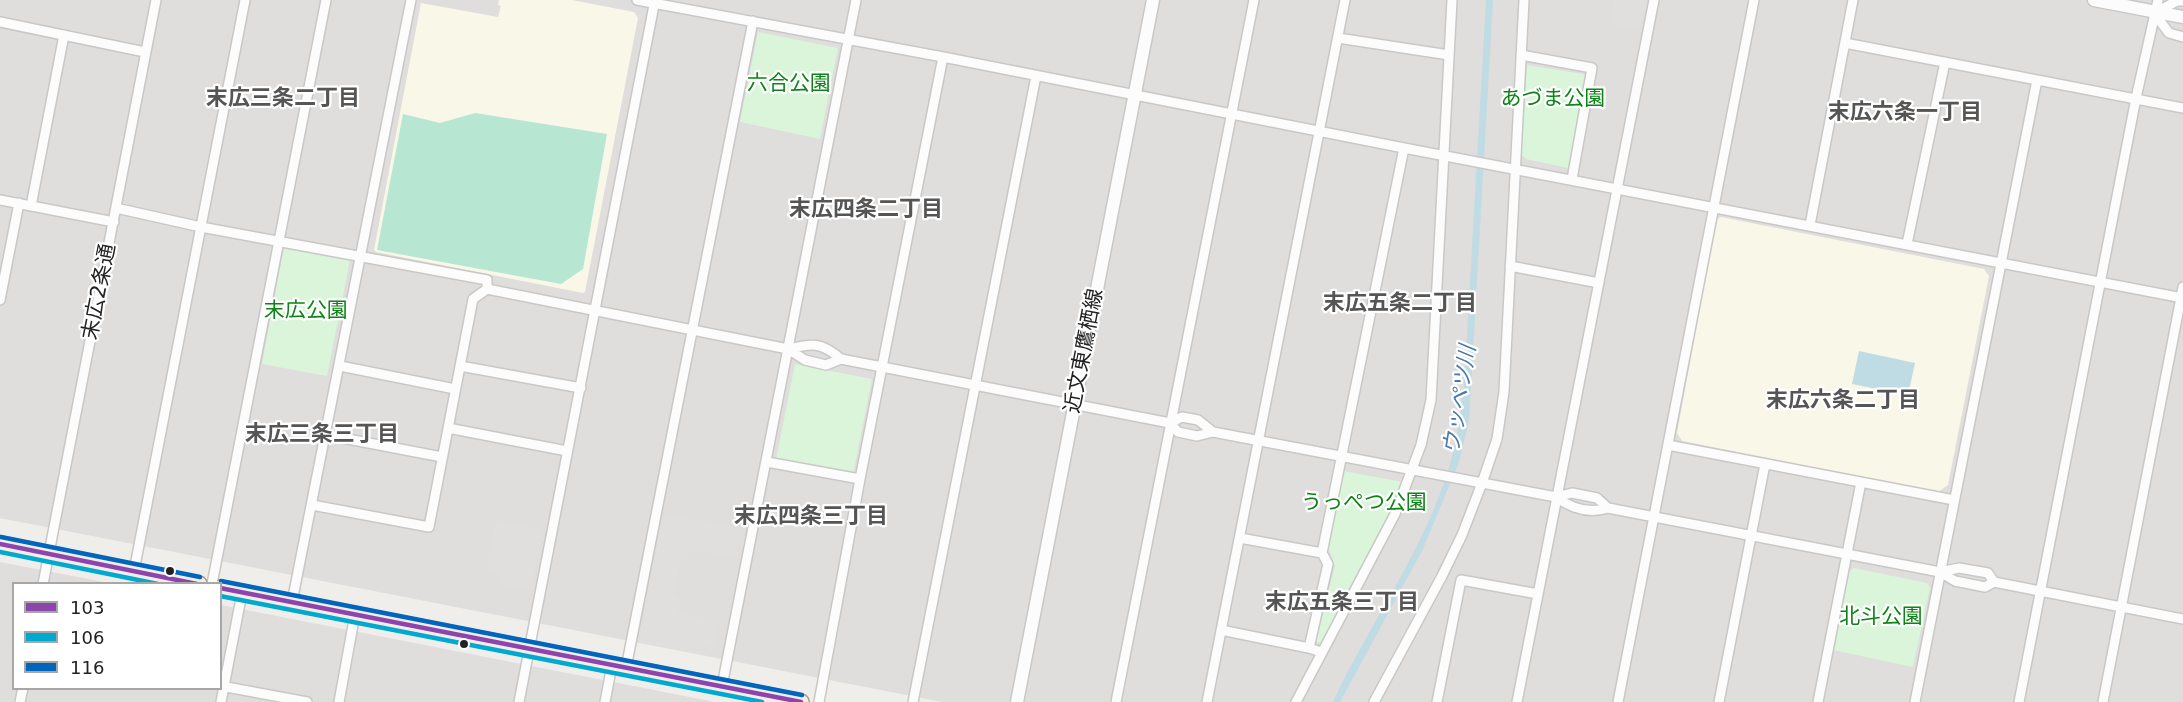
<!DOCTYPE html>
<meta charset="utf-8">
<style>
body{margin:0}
#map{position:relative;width:2183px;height:702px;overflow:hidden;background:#f0eeeb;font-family:"DejaVu Sans",sans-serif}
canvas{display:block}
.legend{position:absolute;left:12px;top:582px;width:210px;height:108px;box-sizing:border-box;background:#fff;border:2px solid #a7a7a7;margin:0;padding:8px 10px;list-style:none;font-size:18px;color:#222}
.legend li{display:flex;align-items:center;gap:12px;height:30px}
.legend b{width:30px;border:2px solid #a7a7a7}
</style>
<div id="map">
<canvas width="2183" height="702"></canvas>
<ul class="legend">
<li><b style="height:8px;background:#8e44ad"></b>103</li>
<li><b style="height:8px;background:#00a9ce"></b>106</li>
<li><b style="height:8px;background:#0065bd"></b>116</li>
</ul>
</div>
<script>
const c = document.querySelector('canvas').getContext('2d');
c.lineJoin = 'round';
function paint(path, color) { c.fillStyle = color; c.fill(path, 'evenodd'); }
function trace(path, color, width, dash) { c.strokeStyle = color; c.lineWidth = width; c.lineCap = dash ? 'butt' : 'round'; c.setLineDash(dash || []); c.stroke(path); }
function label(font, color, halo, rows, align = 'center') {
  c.font = font + ' "DejaVu Sans","Noto Sans JP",sans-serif'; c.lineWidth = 4.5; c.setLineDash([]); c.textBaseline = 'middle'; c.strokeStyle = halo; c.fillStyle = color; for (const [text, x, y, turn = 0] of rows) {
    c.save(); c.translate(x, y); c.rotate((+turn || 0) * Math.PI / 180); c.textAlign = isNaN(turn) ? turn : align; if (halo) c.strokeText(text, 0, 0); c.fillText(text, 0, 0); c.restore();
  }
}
const residential = new Path2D(`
 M 0,0 L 2183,0 L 2183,702 L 942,702 L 0,518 Z
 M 0,562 L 109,583 L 14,584 L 14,688 L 220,688 L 221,605 L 715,702 L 0,702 Z`);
const education = new Path2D(`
 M 499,0 L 572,0 L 634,12 L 638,18 L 585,292 L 583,293 L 376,252 L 374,250 L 421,3 L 498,17 L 501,6 L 498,5 Z
 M 1721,217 L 1984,269 L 1989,276 L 1948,485 L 1938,492 L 1682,441 L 1677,433 L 1716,220 Z`);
const park = new Path2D(`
 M 758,32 L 838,48 L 820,139 L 740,122 Z
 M 1527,65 L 1583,74 L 1587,78 L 1568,168 L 1526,159 L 1521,154 Z
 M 284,247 L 350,260 L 327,376 L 262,364 Z
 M 795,364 L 872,379 L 853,475 L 776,460 Z
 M 1343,471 L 1403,482 L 1389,515 L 1321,643 L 1316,641 L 1335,566 L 1327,544 Z
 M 1854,568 L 1927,583 L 1930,588 L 1913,667 L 1833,650 L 1849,572 Z`);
const pitch = new Path2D(`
 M 475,113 L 607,134 L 583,269 L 561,284 L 377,250 L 403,114 L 440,123 Z`);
const parking = new Path2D(`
 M 1614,0 L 1646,0 L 1640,30 L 1610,24 Z
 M 663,514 L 741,528 L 736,558 L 689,550 L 687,560 L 681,559 L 674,596 L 680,598 L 677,613 L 718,621 L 713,647 L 701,645 L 699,654 L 639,643 Z
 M 495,521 L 542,529 L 531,590 L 500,585 L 502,575 L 486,572 Z`);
const water = new Path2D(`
 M 1486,0 L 1493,0 L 1469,421 L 1459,462 L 1423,549 L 1340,702 L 1333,702 C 1370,622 1425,550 1450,464 C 1457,439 1461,413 1464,388 Z
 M 1859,351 L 1915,363 L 1908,395 L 1852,384 Z`);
const minor = new Path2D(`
 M 637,0 L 943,57 L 1404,148 L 2183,298
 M 2156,12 L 2177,1 L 2183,1
 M 2154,13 L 2169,33 L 2183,37
 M 0,22 L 145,52
 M 1338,38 L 1449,55
 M 1845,43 L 2183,108
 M 1521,55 L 1592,68 L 1572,179
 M 0,200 L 114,222
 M 31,206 L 64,35
 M 116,208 L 201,227 L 487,280 L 487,289
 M 1810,225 L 1853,0
 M 1907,244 L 1945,62
 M 1510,266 L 1599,283
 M 0,300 L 19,203
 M 788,349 C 813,343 821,342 841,359 L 1170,423 L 1182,417 L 1198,420 L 1213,432
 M 340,366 L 455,389
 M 460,366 L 581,388
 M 1170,423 L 1178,432 L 1197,436 L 1213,432 L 1556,497
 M 448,428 L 567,451
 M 327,435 L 442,457
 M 1668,445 L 1954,500
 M 767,462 L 860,479
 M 312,505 L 429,527 L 473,299 L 487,289 L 788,349 L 805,360 L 826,365 L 841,359
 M 1608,508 L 1597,498 L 1572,493 L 1556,497 C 1572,509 1589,514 1608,508 L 1940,572 L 1955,581 L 1985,587 L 1994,582
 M 1240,538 L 1322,553 L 1328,564 L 1309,648 L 1321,652
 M 1322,553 L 1404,148
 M 134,571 L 245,0
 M 1940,572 L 1959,568 L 1988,573 L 1994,582 L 2183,619
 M 43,584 L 156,0
 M 212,584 L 326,0
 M 292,602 L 411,0
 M 1221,630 L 1309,648
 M 626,668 L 753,21
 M 221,686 L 307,702
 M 722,686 L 856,0
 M 20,702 L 23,688
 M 221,702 L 242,593
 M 339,702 L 355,614
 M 519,702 L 655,0
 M 605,702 L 612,665
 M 819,702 L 860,479 L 943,57
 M 913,702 L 1036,76
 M 1116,702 L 1254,0
 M 1207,702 L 1345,0
 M 1296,702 L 1395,514 L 1421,445 L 1431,400 L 1452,0
 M 1374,702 L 1442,576 L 1462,535 L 1482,483 L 1497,439 L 1504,392 L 1524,0
 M 1437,702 L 1461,580 L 1538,594
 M 1517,702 L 1654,0
 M 1618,702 L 1754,0
 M 1719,702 L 1765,464
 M 1818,702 L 1861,482
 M 1915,702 L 2037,80
 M 2019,702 L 2136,98 L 2158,0
 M 2103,702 L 2183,287`);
const tertiary = new Path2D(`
 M 2094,0 L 2183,17
 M 1017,702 L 1153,0`);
const primary = new Path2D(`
 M 0,544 L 199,584
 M 220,588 L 801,702`);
const bus1 = new Path2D(`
 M 0,544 L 197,584
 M 220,588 L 801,702`);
const bus2 = new Path2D(`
 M 0,552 L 158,584
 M 220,596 L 762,702`);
const bus3 = new Path2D(`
 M 1,537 L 200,577
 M 221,581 L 802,695`);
const markers = [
 [170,571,5,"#222"],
 [464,644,5,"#222"]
];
const parkNames = [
 ["六合公園",789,85],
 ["あづま公園",1553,100],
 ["末広公園",306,312],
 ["うっぺつ公園",1364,504],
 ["北斗公園",1881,618]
];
const streetNames = [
 ["末広2条通",100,292,-79],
 ["近文東鷹栖線",1085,351,-79]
];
const neighbourhoodNames = [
 ["末広三条二丁目",283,99],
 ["末広六条一丁目",1905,113],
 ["末広四条二丁目",866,210],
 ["末広五条二丁目",1400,304],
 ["末広六条二丁目",1843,401],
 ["末広三条三丁目",322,435],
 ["末広四条三丁目",811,517],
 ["末広五条三丁目",1342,603]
];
const waterNames = [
 ["ウッペツ川",1461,400,-81]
];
paint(residential, '#dfdedc');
paint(education, '#f8f7e8');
paint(park, '#daf5da');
paint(pitch, '#b7e6d2');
paint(parking, '#e0dfde');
paint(water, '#bfdbe3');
trace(minor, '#c9c8c7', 12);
trace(tertiary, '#c9c8c7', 15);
trace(primary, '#a79c86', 18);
trace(minor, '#fdfcfc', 9);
trace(tertiary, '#fdfcfc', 12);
trace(primary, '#f3ede7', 15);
trace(bus1, '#8e44ad', 4.5);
trace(bus2, '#00a9ce', 4.5);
trace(bus3, '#0065bd', 4.5);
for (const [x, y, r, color] of markers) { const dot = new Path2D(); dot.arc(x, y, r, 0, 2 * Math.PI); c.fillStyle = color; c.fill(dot); trace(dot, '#fff', 2); }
label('21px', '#0c8416', '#fff', parkNames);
label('21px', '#222', '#fff', streetNames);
label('bold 22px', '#555', '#fff', neighbourhoodNames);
label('italic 22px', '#4a7aab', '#fff', waterNames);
</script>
